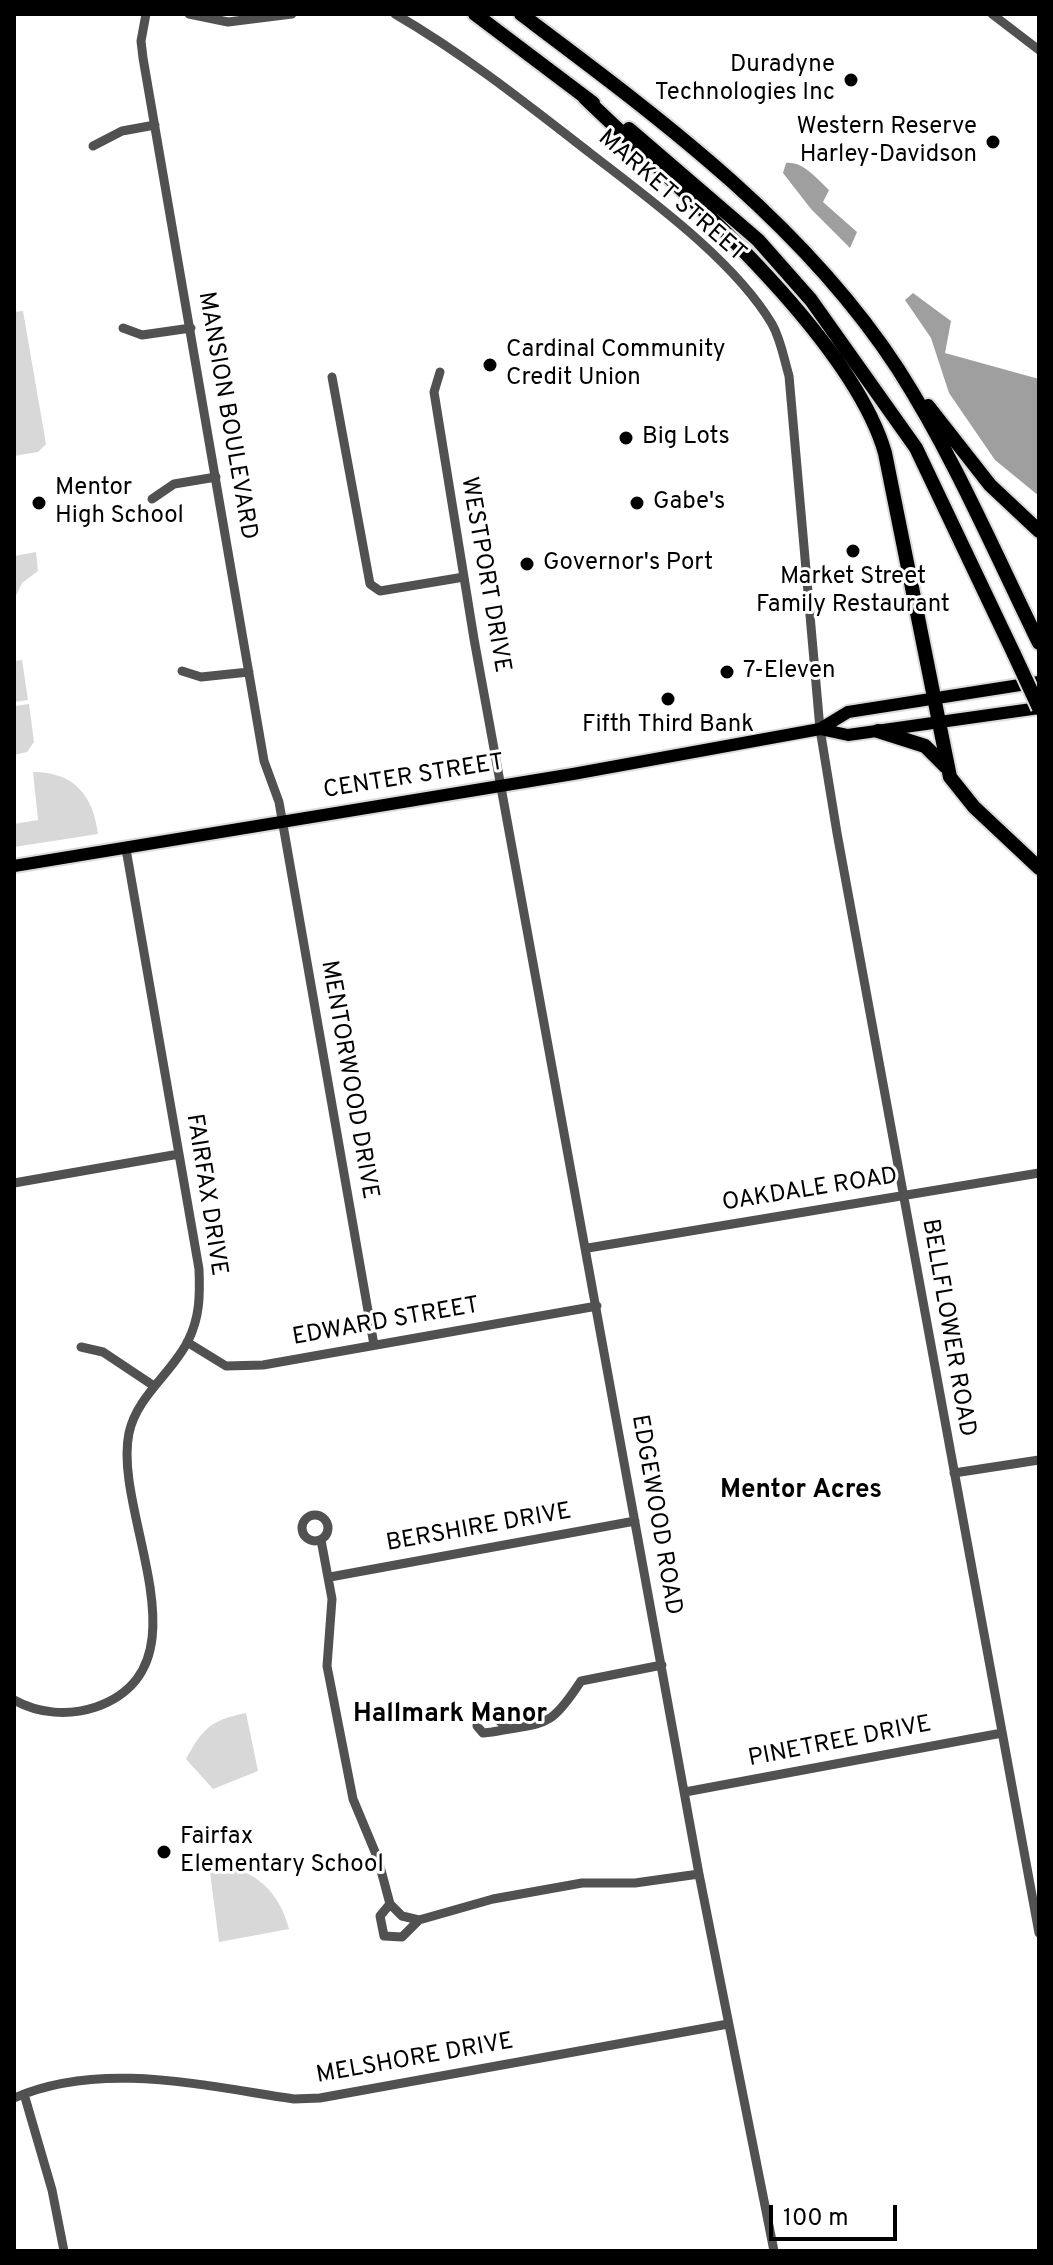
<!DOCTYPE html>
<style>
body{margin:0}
#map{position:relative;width:1053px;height:2265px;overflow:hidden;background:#fff;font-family:Overpass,sans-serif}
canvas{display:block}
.frame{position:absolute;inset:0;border:16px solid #000;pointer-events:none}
.scale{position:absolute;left:769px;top:2205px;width:128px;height:36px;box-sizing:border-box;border:4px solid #000;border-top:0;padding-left:10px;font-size:24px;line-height:28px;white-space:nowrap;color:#000;-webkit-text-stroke:6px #fff;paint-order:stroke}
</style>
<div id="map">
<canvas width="1053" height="2265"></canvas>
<div class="frame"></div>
<div class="scale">100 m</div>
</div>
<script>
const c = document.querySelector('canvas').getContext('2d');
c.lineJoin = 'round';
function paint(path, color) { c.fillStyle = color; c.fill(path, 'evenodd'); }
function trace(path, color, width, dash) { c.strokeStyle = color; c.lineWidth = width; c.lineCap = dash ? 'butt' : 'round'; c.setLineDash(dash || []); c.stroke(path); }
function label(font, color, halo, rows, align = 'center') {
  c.font = font + ' Overpass,sans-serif'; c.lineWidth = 6; c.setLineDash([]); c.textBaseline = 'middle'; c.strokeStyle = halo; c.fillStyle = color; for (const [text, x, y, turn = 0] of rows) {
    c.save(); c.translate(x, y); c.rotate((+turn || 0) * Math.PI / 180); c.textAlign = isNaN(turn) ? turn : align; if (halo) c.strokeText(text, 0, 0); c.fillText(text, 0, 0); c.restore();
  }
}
const green = new Path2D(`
 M 23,311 L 46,444 L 38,452 L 14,456 L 14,312 Z
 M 36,552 L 38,571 L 22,583 L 14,600 L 14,556 Z
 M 22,660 L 28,700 L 14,702 L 14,666 L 15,661 Z
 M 29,704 L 34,742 L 27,752 L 14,755 L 14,706 Z
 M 33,772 C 74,772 93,795 98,834 L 14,847 L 14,824 L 38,820 Z
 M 246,1713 L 258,1771 L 213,1789 L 186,1759 C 203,1728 211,1720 246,1713 Z
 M 209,1864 C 251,1867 278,1887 289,1929 L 219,1942 Z`);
const water = new Path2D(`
 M 786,163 C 803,161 817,179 829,190 L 823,202 L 857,232 L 850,248 L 811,209 L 783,173 Z
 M 913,293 L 951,321 L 945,353 L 1039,379 L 1039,496 L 995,460 L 949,393 L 931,338 L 905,300 Z`);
const minor = new Path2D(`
 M 146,14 L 141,41 L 143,58 L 264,761 L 279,802 L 374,1345
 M 189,14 L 228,22 L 292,14
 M 395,14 C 464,54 527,104 590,153 C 648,198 734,260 772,324 C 781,340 784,359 789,376 L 820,729 L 837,833 L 1039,1933
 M 992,14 L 1039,50
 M 93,146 L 122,131 L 155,125
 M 123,328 L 142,335 L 191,328
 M 440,372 L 434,392 L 474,639 L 699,1874 L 774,2251
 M 332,377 L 370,584 L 380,591 L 464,577
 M 152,499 L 174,484 L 216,477
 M 182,671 L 201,677 L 249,672
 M 14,1183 L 179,1154
 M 588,1248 L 1039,1173
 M 187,1342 L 226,1366 L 263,1365 L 597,1306
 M 81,1347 L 103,1352 L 154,1386
 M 954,1473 L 1039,1460
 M302 1528a13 13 0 1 1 26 0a13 13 0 1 1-26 0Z
 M 321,1540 L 332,1599 L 327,1666 L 353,1799 L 378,1859 L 390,1904 L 402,1916 L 419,1920 L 493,1899 L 582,1883 L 635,1883 L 699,1874
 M 330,1577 L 635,1521
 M 14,1700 C 39,1714 69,1716 96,1707 C 212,1666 112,1513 129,1433 C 137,1396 172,1373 188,1341 C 200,1317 200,1295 199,1269 L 126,849
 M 508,1729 L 490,1712 L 478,1718 L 477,1726 L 483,1733 L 492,1732 C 546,1722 549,1730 581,1681 L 662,1665
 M 685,1792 L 1002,1733
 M 390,1904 L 380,1916 L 384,1936 L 402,1937 L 419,1920
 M 24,2094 L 52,2190 L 64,2251
 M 14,2098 C 101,2060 204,2086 294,2099 L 320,2098 L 728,2024`);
const major = new Path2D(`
 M 820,729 L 848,735 L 1039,708
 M 14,866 L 573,774 L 820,729 L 848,712 L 1039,682`);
const highway = new Path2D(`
 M 475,14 L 593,103
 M 521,14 C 658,117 803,223 898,369 C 953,455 994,551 1039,643
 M 585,98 C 675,185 851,335 885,453 L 950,777 L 974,807 L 1039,868
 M 629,129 L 758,240 L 811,300 L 916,448 L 1014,654
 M 928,406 L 990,485 L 1039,531
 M 878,731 L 925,746 L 946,767`);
const highwayBridge = new Path2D(`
 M 1014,654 L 1039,708`);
const markers = [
 [851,80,8,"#000"],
 [993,142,8,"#000"],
 [490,365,8,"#000"],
 [626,438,8,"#000"],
 [39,503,8,"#000"],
 [637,503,8,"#000"],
 [853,551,8,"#000"],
 [527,564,8,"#000"],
 [727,672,8,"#000"],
 [668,699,8,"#000"],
 [164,1852,8,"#000"]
];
const poiNames = [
 ["Duradyne",835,66,"right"],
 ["Technologies Inc",835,94,"right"],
 ["Western Reserve",977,128,"right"],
 ["Harley-Davidson",977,156,"right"],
 ["Cardinal Community",506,351],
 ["Credit Union",506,379],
 ["Big Lots",642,438],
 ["Mentor",55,489],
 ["High School",55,517],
 ["Gabe's",653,503],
 ["Governor's Port",543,564],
 ["Market Street",853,578,"center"],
 ["Family Restaurant",853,606,"center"],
 ["7-Eleven",743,672],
 ["Fifth Third Bank",668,726,"center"],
 ["Fairfax",180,1838],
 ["Elementary School",180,1866]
];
const streetNames = [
 ["MARKET STREET",671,197,41],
 ["MANSION BOULEVARD",226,416,80],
 ["WESTPORT DRIVE",484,575,80],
 ["CENTER STREET",414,778,-9],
 ["MENTORWOOD DRIVE",348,1080,80],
 ["OAKDALE ROAD",810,1191,-9],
 ["FAIRFAX DRIVE",205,1195,81],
 ["EDWARD STREET",386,1323,-10],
 ["BELLFLOWER ROAD",947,1328,80],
 ["EDGEWOOD ROAD",655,1515,80],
 ["BERSHIRE DRIVE",479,1529,-10],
 ["PINETREE DRIVE",840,1743,-11],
 ["MELSHORE DRIVE",415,2060,-10]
];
const neighbourhoodNames = [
 ["Mentor Acres",801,1492],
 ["Hallmark Manor",450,1716]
];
paint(green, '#d8d8d8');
paint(water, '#9f9f9f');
trace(major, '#dbdbdb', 16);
trace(highway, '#dbdbdb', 18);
trace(minor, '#515151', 9);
trace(major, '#000', 12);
trace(highway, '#000', 14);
trace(highwayBridge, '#dbdbdb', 18, []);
trace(highwayBridge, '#000', 14);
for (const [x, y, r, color] of markers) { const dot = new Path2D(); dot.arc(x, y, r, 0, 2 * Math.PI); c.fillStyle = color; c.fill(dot); trace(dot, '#fff', 3); }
label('24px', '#000', '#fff', poiNames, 'left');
label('24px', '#000', '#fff', streetNames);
label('bold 26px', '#000', '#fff', neighbourhoodNames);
</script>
